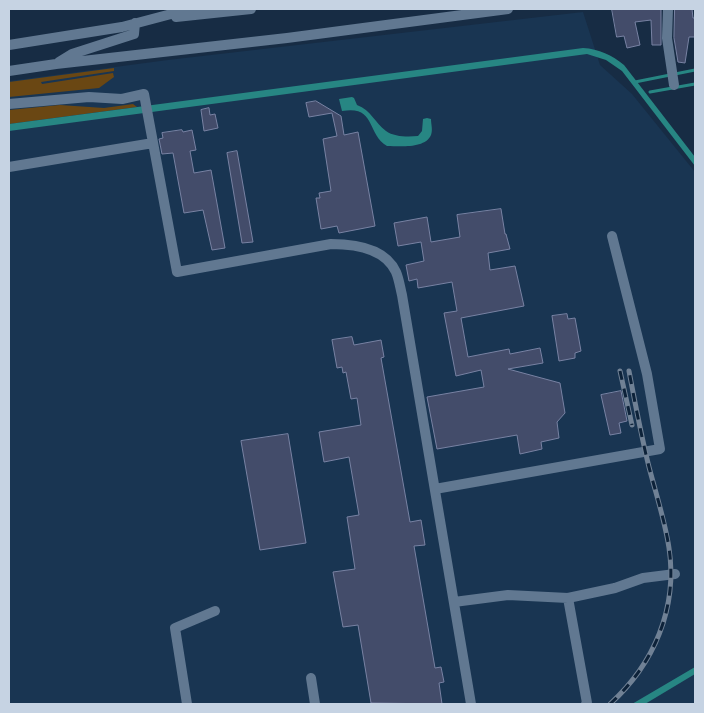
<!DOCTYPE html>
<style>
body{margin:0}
#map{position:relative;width:704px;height:713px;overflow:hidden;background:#172c44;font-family:Arial,sans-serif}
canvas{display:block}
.frame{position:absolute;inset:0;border:10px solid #c6d3e3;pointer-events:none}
</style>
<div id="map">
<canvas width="704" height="713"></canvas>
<div class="frame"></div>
</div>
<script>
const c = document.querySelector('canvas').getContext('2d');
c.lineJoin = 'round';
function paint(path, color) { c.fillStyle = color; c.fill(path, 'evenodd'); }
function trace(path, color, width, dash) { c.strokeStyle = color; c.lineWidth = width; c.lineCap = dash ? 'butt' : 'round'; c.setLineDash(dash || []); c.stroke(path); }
const built = new Path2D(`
 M 583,12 L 600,65 L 632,94 L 695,172 L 695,704 L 9,704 L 9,81 L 168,60 Z`);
const green = new Path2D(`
 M 114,68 L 114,71 L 41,82 L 42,84 L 113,73 L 114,77 L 99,88 L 9,97 L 9,82 Z
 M 133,104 L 137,107 L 9,124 L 9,110 L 60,105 L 104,108 Z`);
const water = new Path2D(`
 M 583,48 C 599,49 612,55 624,65 L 695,157 L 695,166 L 622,71 L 606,60 L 587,54 L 9,131 L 9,124 Z
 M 352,97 L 354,98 L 357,105 C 371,110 375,123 386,131 C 394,137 408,137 418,136 L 422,131 L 423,119 L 427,118 L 431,119 C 431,124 433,130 431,135 C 425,149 400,146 387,146 C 366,133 376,105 342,111 L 339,99 Z
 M 695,667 L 695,674 L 645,704 L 632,704 Z`);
const stream = new Path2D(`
 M 635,82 L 695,70
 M 650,92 L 695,84`);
const building = new Path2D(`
 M 612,9 L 661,9 L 661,45 L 652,45 L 651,20 L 635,22 L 640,45 L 627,48 L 624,36 L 617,37 Z
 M 675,9 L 692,9 L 693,18 L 695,18 L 695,37 L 689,37 L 685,63 L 678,62 L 674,38 Z
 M 316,101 L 341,116 L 344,135 L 358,132 L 375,226 L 339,233 L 337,226 L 321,229 L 316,198 L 320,198 L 319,193 L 331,191 L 323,139 L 337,136 L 332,113 L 309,117 L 306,103 Z
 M 209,108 L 210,115 L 215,114 L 218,128 L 204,131 L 201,110 Z
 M 182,130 L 183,132 L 192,130 L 196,150 L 190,151 L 194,173 L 211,170 L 225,248 L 212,250 L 203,210 L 184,213 L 173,153 L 162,154 L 159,139 L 163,138 L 162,133 Z
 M 237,151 L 253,242 L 242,243 L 227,153 Z
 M 501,209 L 505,234 L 506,234 L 510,249 L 488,253 L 490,270 L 515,266 L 524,306 L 461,318 L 468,357 L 509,349 L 510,354 L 540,348 L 543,363 L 508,369 L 560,383 L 565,413 L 557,422 L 559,438 L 541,442 L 542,449 L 520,454 L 517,435 L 437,449 L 427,397 L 484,387 L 481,370 L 456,376 L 444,313 L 457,311 L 452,282 L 418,288 L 417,279 L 409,281 L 406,265 L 424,261 L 421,242 L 398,246 L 394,223 L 427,217 L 431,242 L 460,237 L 457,215 Z
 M 567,314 L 568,319 L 575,318 L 581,351 L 575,353 L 575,358 L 559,361 L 552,316 Z
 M 352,337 L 354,345 L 381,340 L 384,357 L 381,358 L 410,522 L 421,520 L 425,545 L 414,546 L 435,668 L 441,667 L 444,682 L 439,683 L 442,704 L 371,703 L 358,625 L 343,627 L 333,572 L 355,569 L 347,517 L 359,515 L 349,457 L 324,462 L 319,432 L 361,425 L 357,398 L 351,399 L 346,372 L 343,373 L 342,367 L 337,368 L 332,340 Z
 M 621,391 L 627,421 L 619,423 L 621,433 L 610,435 L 601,395 Z
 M 288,434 L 306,543 L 260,550 L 241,441 Z`);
const minor = new Path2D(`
 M 668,9 L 667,38 L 674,85
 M 176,17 L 251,9
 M 9,45 L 122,27 L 190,9
 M 59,62 L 72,54 L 134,34 L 135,23
 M 9,71 L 56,64 L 287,38 L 508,9
 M 9,104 L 89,97 L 122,99 L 144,94 L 177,272 L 331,244 C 355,244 385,248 396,272 C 399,279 400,287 402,295 L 471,704
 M 9,167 L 153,143
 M 435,489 L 660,449 L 647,374 L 612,236
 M 568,598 L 587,703 L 586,704
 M 454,602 L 508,595 L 568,598 L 615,588 L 643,578 L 675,574
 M 311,678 L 315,704
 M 187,704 L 175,628 L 215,611`);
const rail = new Path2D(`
 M 620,371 L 632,425
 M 610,704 C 654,664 678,608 669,548 C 665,521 656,494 649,467 C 641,435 635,403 629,371`);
paint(built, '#193552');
paint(green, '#6a4713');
paint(water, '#278683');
trace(stream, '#278683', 3);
paint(building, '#434c6a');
trace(building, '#7882a3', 1);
trace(minor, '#617891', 10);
trace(rail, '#708195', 5);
trace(rail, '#0d2239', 3, [9]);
</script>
